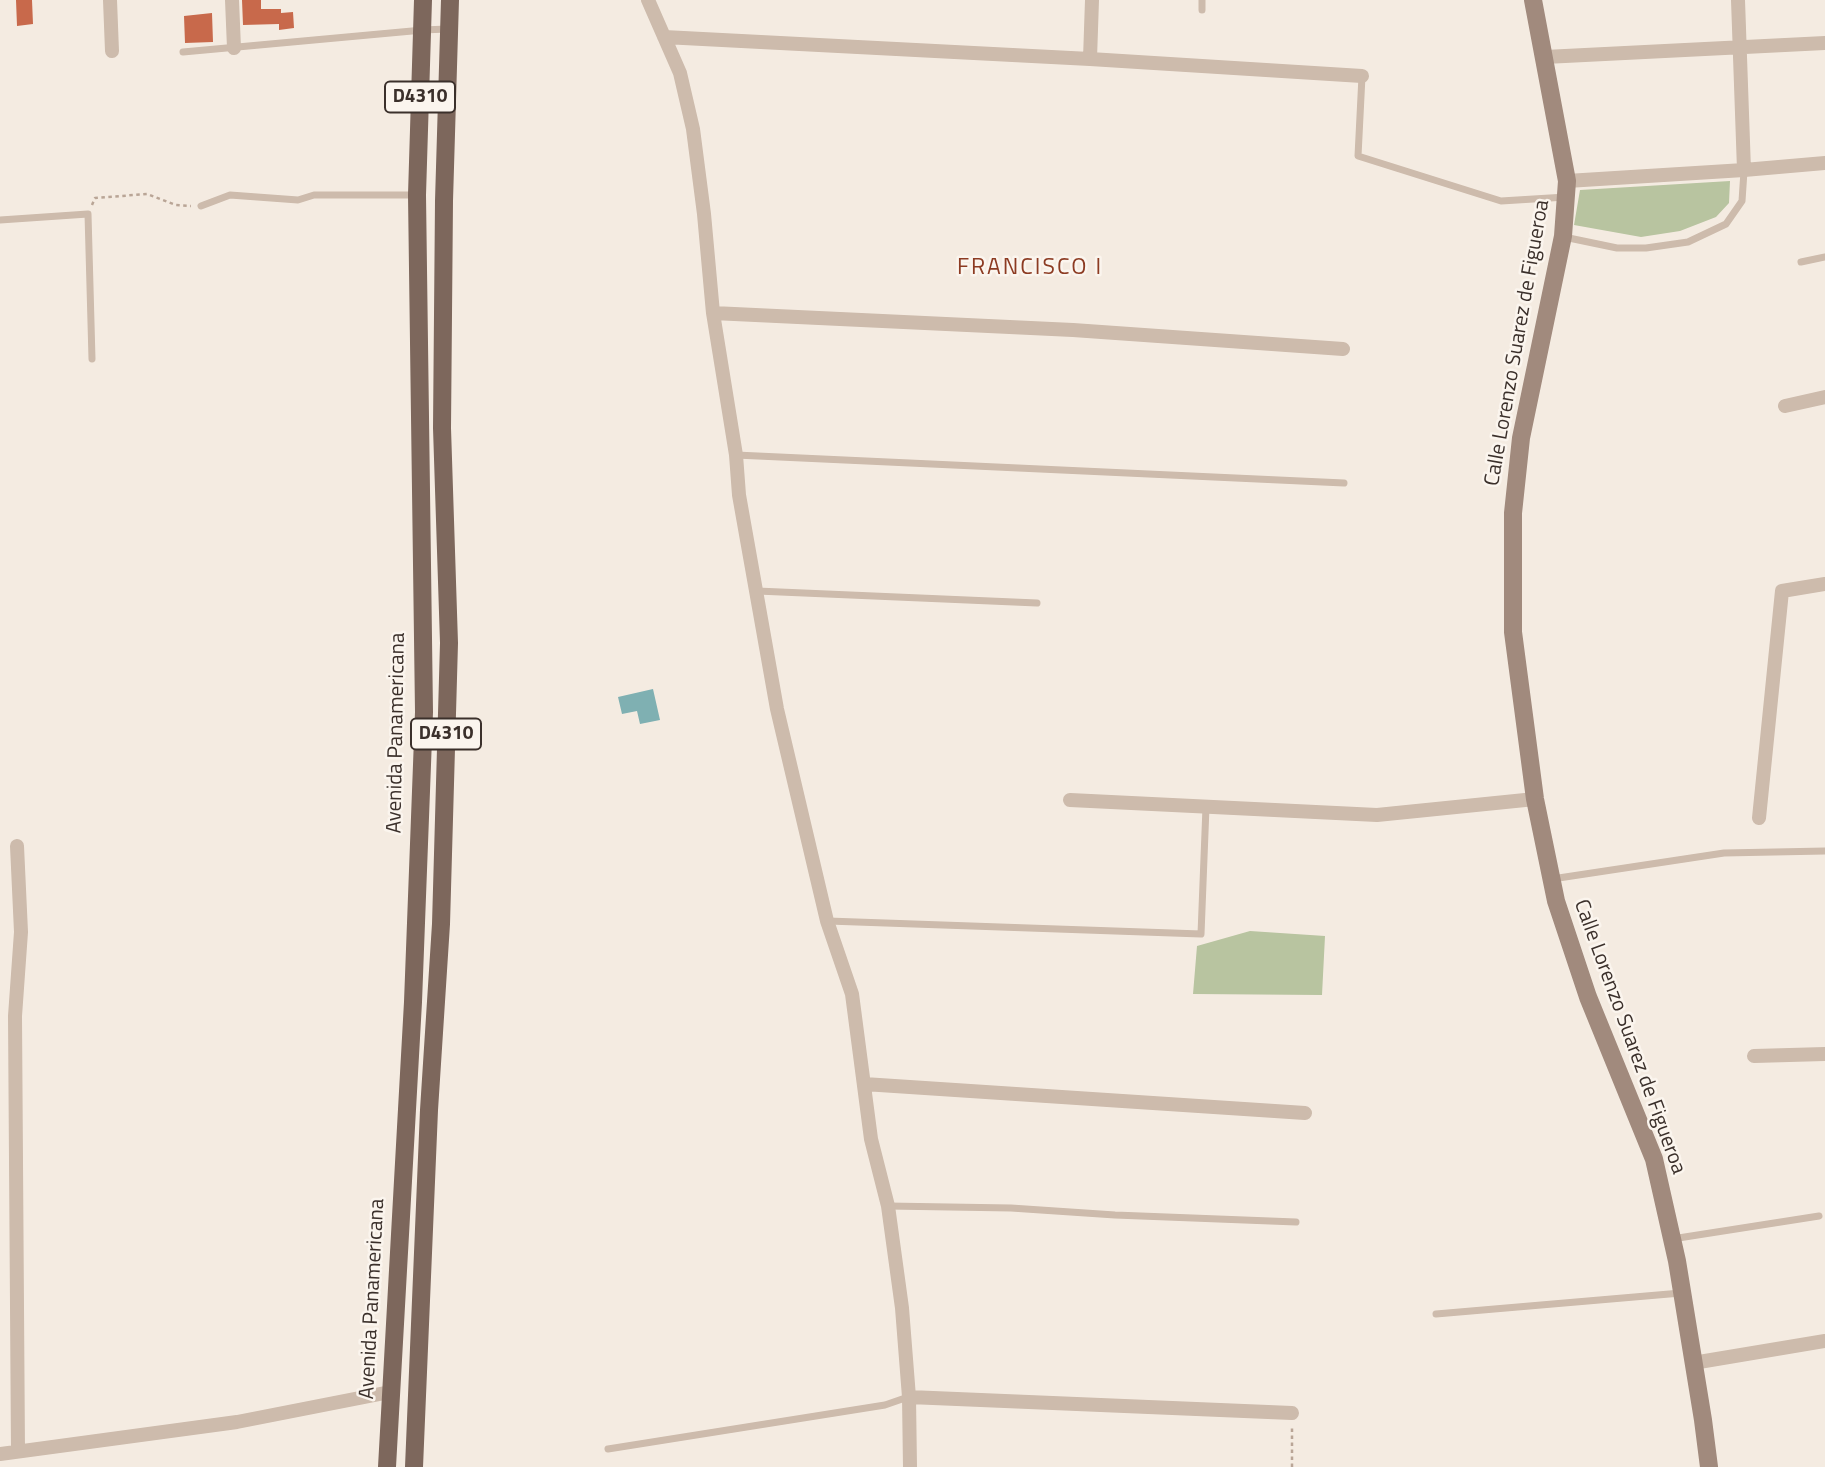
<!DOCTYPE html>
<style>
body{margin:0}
canvas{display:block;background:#f4ebe1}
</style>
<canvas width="1825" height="1467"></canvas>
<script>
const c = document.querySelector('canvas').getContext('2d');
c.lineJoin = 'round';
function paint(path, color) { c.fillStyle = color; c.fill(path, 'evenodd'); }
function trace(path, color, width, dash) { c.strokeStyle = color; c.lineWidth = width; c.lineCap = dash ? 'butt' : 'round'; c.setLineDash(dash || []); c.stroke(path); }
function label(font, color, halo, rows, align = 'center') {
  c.font = font + ' "Titillium Web",sans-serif'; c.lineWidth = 5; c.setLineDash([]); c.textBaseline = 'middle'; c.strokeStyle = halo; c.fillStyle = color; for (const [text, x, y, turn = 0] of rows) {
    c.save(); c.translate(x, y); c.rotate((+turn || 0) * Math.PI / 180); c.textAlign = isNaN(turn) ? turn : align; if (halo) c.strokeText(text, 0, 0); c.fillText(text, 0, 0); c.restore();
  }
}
const green = new Path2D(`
 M 1730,181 L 1729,203 L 1716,217 L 1680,231 L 1641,237 L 1574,225 L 1580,190 Z
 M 1250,931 L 1325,936 L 1322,995 L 1193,994 L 1197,946 Z`);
const water = new Path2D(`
 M 653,689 L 660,720 L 640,724 L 637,711 L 622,714 L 618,697 Z`);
const building = new Path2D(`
 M 16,0 L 32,0 L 33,24 L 17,26 Z
 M 242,0 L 261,0 L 261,9 L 281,9 L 281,13 L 293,12 L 294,28 L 279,30 L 279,24 L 243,25 Z
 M 212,13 L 213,42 L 185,43 L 184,16 Z`);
const path = new Path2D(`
 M 92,205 L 95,198 L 147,194 L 176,205 L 191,206
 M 1292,1467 L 1292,1428`);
const lane = new Path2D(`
 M 1202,10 L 1202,0
 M 183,52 L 423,30 L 447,29
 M 1362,76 L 1358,156 L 1501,201 L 1566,197
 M 201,206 L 230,195 L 298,200 L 314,195 L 417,195
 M 0,220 L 88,214 L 92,359
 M 1564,237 L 1617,248 L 1646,248 L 1688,242 L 1726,224 L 1742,201 L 1744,171
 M 1801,262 L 1825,257
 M 736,455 L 1344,483
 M 757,591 L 1037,603
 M 1552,879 L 1724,853 L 1825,851
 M 828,921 L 1201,934 L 1206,807
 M 888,1206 L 1011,1208 L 1115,1215 L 1296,1222
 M 1672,1239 L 1819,1216
 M 1436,1314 L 1681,1293
 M 608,1449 L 885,1405 L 908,1397`);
const street = new Path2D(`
 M 110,0 L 112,51
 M 232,0 L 234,48
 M 648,0 L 680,73 L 693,129 L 704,214 L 713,313 L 736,455 L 739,495 L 777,709 L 827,921 L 852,994 L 871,1139 L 888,1206 L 902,1308 L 909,1397 L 910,1467
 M 1738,0 L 1744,170
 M 664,37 L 1090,59 L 1362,76
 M 1545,57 L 1825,43
 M 1090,59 L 1092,0
 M 1567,181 L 1744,170 L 1825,163
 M 713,313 L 1073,330 L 1343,349
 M 1785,406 L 1825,397
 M 1070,800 L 1377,815 L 1535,799
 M 1759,818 L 1782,591 L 1825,584
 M 17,846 L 21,932 L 15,1016 L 18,1451
 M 1754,1056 L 1825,1054
 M 864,1084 L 1305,1113
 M 1693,1363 L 1825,1341
 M 909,1397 L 1292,1413
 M 0,1454 L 237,1422 L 390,1392`);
const secondary = new Path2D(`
 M 1533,0 L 1567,181 L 1563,236 L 1521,438 L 1513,513 L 1513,632 L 1535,799 L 1556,901 L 1588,997 L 1654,1159 L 1677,1261 L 1703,1420 L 1709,1467`);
const primary = new Path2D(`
 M 387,1467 L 413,1002 L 424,712 L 417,195 L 423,0
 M 414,1467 L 429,1110 L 441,924 L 449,643 L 442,428 L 444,201 L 450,0`);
const shields = [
 [420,97,70],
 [446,734,70]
];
const shieldNames = [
 ["D4310",420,97],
 ["D4310",446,734]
];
const streetNames = [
 ["Calle Lorenzo Suarez de Figueroa",1518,343,-80],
 ["Avenida Panamericana",397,733,-89],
 ["Calle Lorenzo Suarez de Figueroa",1629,1037,70],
 ["Avenida Panamericana",373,1299,-87]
];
const neighbourhoodNames = [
 ["FRANCISCO I",1030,268]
];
paint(green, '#b8c4a0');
paint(water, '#7fb0b2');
paint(building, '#c8694b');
trace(path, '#b9a596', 2.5, [3.5, 3.5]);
trace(lane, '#cdbbac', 7);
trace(street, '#cdbbac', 14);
trace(secondary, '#a18a7d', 18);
trace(primary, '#7d675c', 18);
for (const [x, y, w] of shields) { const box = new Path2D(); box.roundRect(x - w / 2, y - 15.5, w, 31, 5); c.fillStyle = '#fbf5ee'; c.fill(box); trace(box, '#3b302b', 2); }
label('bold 19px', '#3b302b', null, shieldNames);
label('21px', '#3b302b', '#fbf5ee', streetNames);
c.letterSpacing = '2px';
label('23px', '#8c3b22', '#fbf5ee', neighbourhoodNames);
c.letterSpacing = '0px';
</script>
